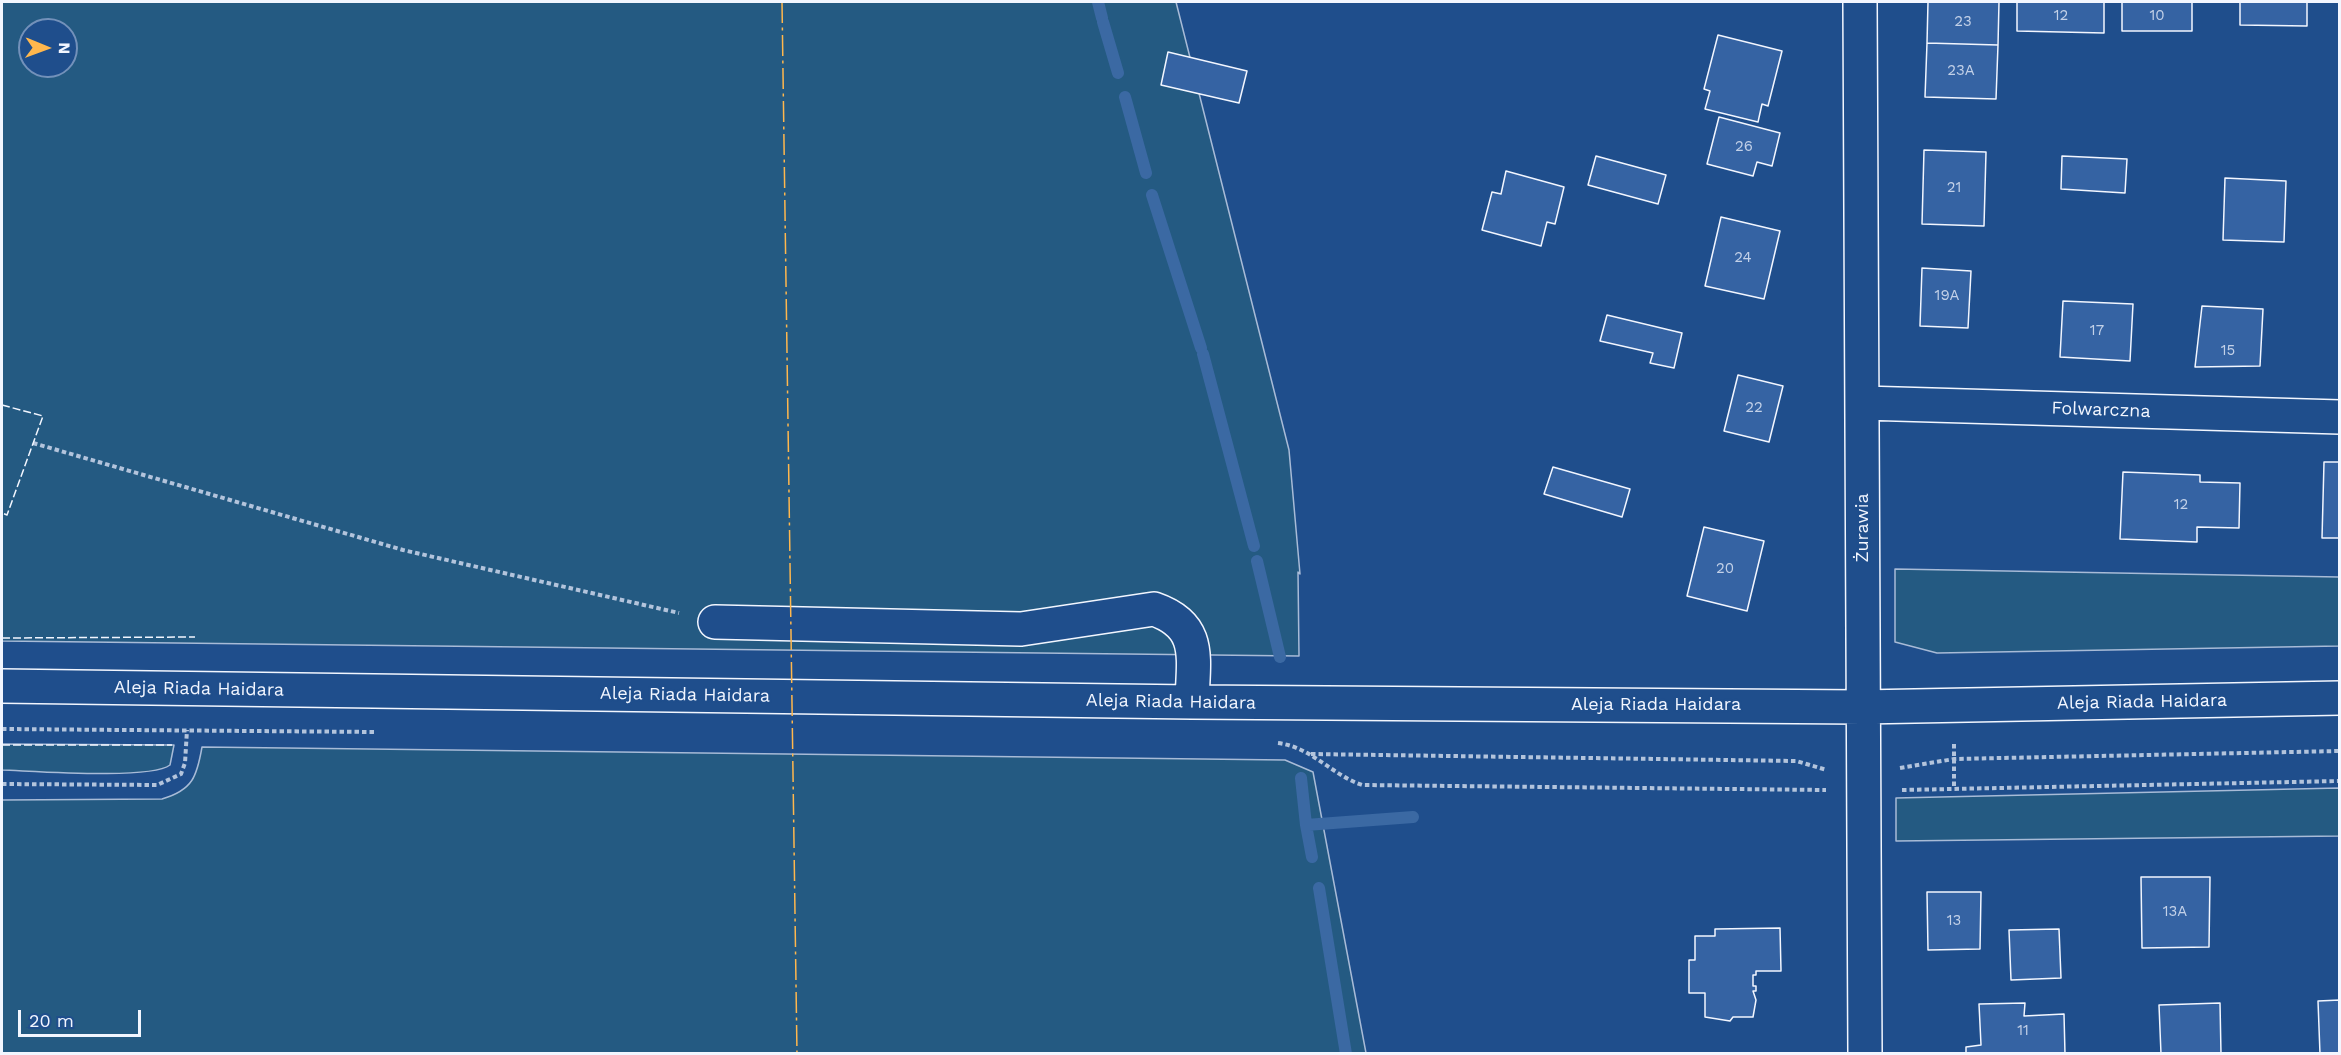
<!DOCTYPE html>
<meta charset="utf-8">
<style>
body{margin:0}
#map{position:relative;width:2341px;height:1055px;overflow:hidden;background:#1f4e8c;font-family:"Work Sans",sans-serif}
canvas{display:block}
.frame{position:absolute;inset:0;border:3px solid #f2f6ff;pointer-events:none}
.north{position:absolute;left:18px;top:18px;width:60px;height:60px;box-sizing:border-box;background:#1f4e8c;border:2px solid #7391ba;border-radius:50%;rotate:91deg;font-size:16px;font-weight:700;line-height:24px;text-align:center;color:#f2f6ff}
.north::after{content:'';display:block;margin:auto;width:21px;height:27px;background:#ffb74d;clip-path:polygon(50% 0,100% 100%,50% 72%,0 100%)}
.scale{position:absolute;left:18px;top:1010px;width:123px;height:27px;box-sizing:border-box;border:3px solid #f2f6ff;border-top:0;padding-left:8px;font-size:18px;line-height:21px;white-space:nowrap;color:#f2f6ff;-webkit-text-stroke:4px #1f4e8c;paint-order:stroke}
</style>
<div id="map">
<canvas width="2341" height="1055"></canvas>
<div class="frame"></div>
<div class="north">N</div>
<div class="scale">20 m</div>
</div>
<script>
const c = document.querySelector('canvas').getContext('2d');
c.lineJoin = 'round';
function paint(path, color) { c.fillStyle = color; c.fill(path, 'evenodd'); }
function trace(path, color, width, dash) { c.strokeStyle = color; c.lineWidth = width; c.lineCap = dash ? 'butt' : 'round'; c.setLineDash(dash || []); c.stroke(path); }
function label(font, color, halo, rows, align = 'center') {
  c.font = font + ' "Work Sans",sans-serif'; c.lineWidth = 4.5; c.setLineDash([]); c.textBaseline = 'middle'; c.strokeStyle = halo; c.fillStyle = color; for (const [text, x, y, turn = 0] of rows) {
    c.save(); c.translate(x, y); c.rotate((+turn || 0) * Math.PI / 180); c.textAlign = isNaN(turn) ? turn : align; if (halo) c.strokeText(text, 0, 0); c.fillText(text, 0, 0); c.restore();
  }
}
const green = new Path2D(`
 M 2,2 L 1176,2 L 1289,450 L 1300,574 L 1298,572 L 1299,656 L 2,641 ZM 30,30 L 66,30 L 66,66 L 30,66 Z
 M 1895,569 L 2339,577 L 2339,646 L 1937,653 L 1895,642 Z
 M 2,744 L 174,745 L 170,765 C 150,780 33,771 2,770 Z
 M 202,747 L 1285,760 L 1313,772 L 1366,1053 L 2,1053 L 2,800 L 162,799 C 193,790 197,776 202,747 Z
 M 2339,788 L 2339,836 L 1896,841 L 1896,798 Z`);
const stream = new Path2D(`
 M 1098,2 L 1102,18
 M 1103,22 L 1118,73
 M 1125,97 L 1146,173
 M 1152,195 L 1201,348
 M 1203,354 L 1254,546
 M 1257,561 L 1280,657
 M 1301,778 L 1306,825
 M 1312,857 L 1306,825 L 1413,817
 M 1319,888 L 1346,1054`);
const building = new Path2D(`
 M 1928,2 L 1999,2 L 1998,45 L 1927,43 Z
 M 2017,2 L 2104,2 L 2104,33 L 2017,31 Z
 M 2122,2 L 2192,2 L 2192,31 L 2122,31 Z
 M 2240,2 L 2307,2 L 2307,26 L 2240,25 Z
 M 1718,35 L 1782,51 L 1768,106 L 1762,104 L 1758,122 L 1705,109 L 1710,91 L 1704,89 Z
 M 1927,43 L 1998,45 L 1996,99 L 1925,97 Z
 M 1168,52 L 1247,71 L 1239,103 L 1161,85 Z
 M 1719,117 L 1780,133 L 1772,166 L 1757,162 L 1753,176 L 1707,164 Z
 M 1924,150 L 1986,152 L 1984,226 L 1922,224 Z
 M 1596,156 L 1666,175 L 1658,204 L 1588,185 Z
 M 2062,156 L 2127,159 L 2125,193 L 2061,189 Z
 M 1506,171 L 1564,187 L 1555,224 L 1547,222 L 1541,246 L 1482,230 L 1492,192 L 1501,194 Z
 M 2225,178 L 2286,181 L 2284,242 L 2223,240 Z
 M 1721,217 L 1780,231 L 1764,299 L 1705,286 Z
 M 1922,268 L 1971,271 L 1968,328 L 1920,326 Z
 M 2063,301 L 2133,304 L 2130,361 L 2060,357 Z
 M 2202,306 L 2263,309 L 2260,366 L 2195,367 Z
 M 1607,315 L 1682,333 L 1674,368 L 1650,363 L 1653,353 L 1600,341 Z
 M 1738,375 L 1783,386 L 1769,442 L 1724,431 Z
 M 2324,462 L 2340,462 L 2340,538 L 2322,538 Z
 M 1553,467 L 1630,489 L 1622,517 L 1544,494 Z
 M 2123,472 L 2200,475 L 2200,482 L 2240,483 L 2239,528 L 2197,527 L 2197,542 L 2120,539 Z
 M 1704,527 L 1764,541 L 1747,611 L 1687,596 Z
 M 2141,877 L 2210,877 L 2209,947 L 2142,948 Z
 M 1927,892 L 1981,892 L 1980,949 L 1928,950 Z
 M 1780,928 L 1781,971 L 1756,971 L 1756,975 L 1753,975 L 1753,986 L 1756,986 L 1756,991 L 1753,991 L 1756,1000 L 1753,1017 L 1733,1017 L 1730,1021 L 1705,1017 L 1705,993 L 1689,993 L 1689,960 L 1695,960 L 1695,936 L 1715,936 L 1715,929 Z
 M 2059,929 L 2061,978 L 2011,980 L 2009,930 Z
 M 2340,1000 L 2340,1054 L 2320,1054 L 2318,1001 Z
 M 2025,1003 L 2024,1016 L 2064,1014 L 2065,1054 L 1966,1054 L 1966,1047 L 1981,1045 L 1979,1004 Z
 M 2220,1003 L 2221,1054 L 2161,1054 L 2159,1005 Z`);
const path = new Path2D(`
 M 33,443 L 403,550 L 679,613
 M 2,729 L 376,732
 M 1278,743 C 1311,747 1332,775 1362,785 L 1826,790
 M 1954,744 L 1954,789
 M 1311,754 L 1796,761 L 1827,770
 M 1900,768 L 1954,759 L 2340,751
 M 2,784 L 157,785 L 181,774 L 185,763 L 187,730
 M 1902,790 L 2340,781`);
const minor = new Path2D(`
 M 1860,2 L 1865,1054
 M 1863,403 L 2340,417
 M 715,622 L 1021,629 L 1154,609 C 1203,626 1193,659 1192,702
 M 2,686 L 1192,702 L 1862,707 L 2340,698`);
const fence = new Path2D(`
 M 2,405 L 43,416 L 7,515 L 2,513
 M 2,638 L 195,637
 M 2,745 L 172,745`);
const power = new Path2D(`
 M 782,2 L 797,1054`);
const numberNames = [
 ["12",2061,16],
 ["10",2157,16],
 ["23",1963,22],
 ["23A",1961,71],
 ["26",1744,147],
 ["21",1954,188],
 ["24",1743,258],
 ["19A",1947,296],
 ["17",2097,331],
 ["15",2228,351],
 ["22",1754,408],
 ["12",2181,505],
 ["20",1725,569],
 ["13A",2175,912],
 ["13",1954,921],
 ["11",2023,1031]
];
const streetNames = [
 ["Folwarczna",2101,410,2],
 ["Żurawia",1863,528,-90],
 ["Aleja Riada Haidara",199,689,1],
 ["Aleja Riada Haidara",685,695,1],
 ["Aleja Riada Haidara",1171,702,1],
 ["Aleja Riada Haidara",2142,702,-1],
 ["Aleja Riada Haidara",1656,705]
];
paint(green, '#245a82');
trace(green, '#a8bbd7', 1.5);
trace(stream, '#3b69a3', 12);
paint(building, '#3563a3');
trace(building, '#f2f6ff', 1.5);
trace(minor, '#f2f6ff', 36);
trace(path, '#b3c4dc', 4, [4.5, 3]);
trace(minor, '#1f4e8c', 33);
trace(fence, '#f2f6ff', 1.5, [8, 3]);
trace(power, '#ffb74d', 1.5, [21, 4.5, 3, 4.5]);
label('15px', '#c3d1e8', null, numberNames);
label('18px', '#f2f6ff', '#1f4e8c', streetNames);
</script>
